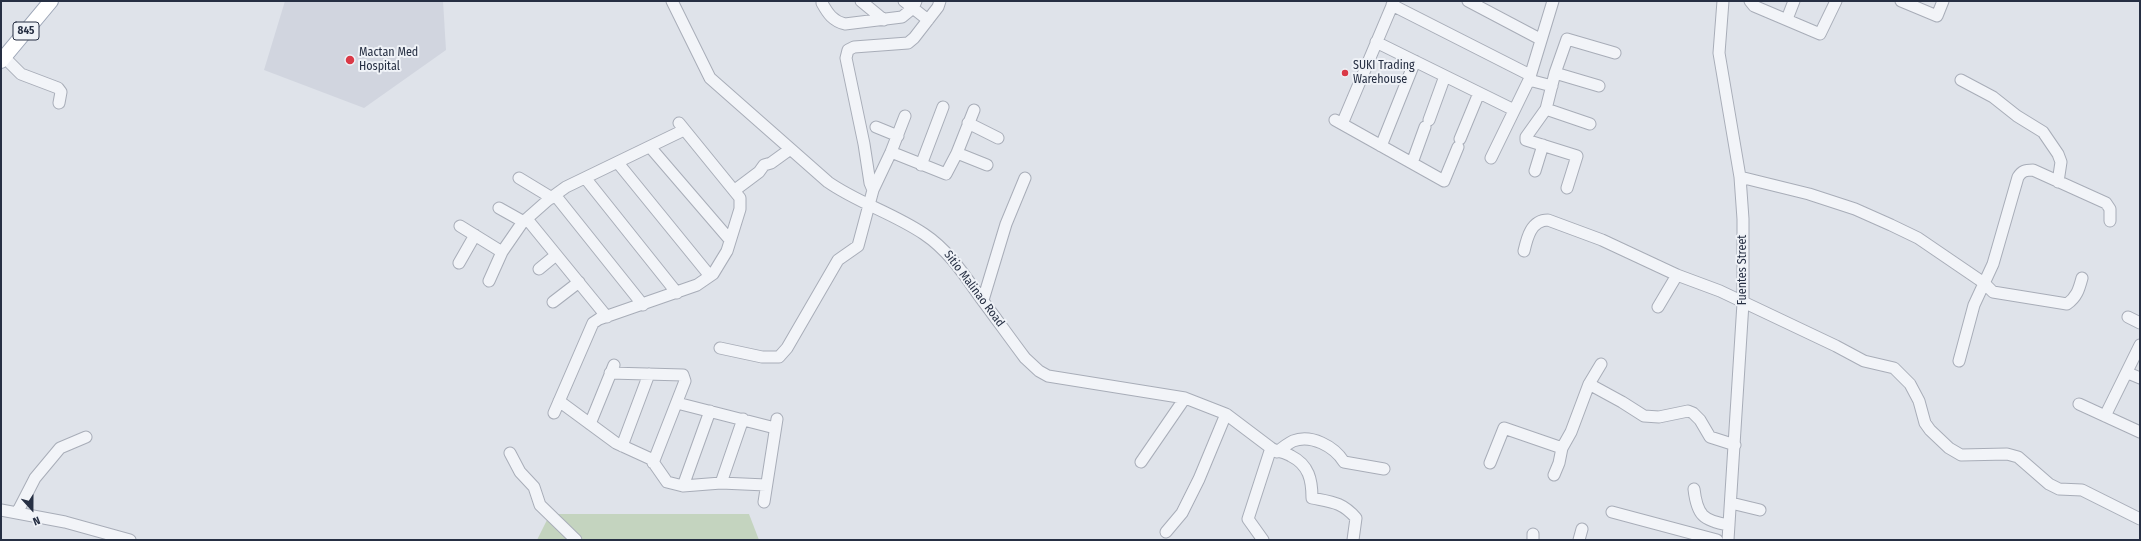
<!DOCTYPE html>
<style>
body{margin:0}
#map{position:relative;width:2141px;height:541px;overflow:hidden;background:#dfe3ea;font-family:"Fira Sans Condensed",sans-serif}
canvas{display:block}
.frame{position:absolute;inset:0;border:2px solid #262f43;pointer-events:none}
.north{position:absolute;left:12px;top:489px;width:40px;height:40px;-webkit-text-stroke:3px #eff2f7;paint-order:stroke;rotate:159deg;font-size:11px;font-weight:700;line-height:16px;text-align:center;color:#262f43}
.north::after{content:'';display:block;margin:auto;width:14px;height:18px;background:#262f43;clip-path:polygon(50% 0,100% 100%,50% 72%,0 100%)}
</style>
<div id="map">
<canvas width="2141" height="541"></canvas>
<div class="frame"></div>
<div class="north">N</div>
</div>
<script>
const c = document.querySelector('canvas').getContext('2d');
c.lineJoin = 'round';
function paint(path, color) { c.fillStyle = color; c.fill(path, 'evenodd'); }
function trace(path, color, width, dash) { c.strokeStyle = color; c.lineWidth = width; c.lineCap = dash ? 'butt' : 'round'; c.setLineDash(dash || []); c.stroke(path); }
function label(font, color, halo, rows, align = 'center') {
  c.font = font + ' "Fira Sans Condensed",sans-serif'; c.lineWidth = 4; c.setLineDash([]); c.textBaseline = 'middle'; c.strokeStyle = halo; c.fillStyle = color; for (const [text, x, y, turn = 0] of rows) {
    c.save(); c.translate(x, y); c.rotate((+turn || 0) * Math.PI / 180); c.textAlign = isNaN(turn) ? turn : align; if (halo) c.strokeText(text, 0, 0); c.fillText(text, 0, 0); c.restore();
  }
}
const built = new Path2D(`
 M 285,1 L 443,1 L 446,50 L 364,108 L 264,70 Z`);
const green = new Path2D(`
 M 550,514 L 749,514 L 759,540 L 537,540 Z`);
const minor = new Path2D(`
 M 672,1 L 710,78 L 828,182 C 858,203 893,213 924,234 C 948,250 963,273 980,297 C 995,317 1010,338 1025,358 L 1039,371 L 1048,376 L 1185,398 L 1226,414 L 1271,448 C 1277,452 1285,452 1291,456 C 1309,465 1312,480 1312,498 C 1332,502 1342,502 1356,518 L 1353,540
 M 861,1 L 884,20
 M 904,1 L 928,20
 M 1468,1 L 1540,39
 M 1723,1 L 1719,53 L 1740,177 L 1743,219 L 1743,303 L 1728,540
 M 1750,1 L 1754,6 L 1820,34 L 1836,1
 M 1901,1 L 1937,16 L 1943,1
 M 822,3 C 828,14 833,21 845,24 L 902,17 L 913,8 L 916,1
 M 1392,5 L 1530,75
 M 1787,19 L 1794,1
 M 1376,42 L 1514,110
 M 4,57 L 21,74 L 58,88 L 61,92 L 59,103
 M 1555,73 L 1599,86
 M 1529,80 L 1552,86
 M 1961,80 L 1993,97 L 2017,116 L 2043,132 L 2058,154 L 2061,162 L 2058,182
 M 1546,109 L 1590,124
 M 1335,120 L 1444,181 L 1458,147
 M 1429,120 L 1445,76
 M 968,123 L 998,138
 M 1342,124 L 1394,1
 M 876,127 L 898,136
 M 1460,139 L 1479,93
 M 1381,146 L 1415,61
 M 650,147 L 730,240
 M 891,152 L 946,174 L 957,153 L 974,110
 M 957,153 L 987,165
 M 1491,158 L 1529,80 L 1553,1
 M 618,163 L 710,276
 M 1412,163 L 1425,127
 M 921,165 L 943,107
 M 1535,171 L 1543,145
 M 1740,177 L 1809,194 L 1855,209 L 1891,225 L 1918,238 L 1984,283 L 1993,292 L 2067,304 C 2077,297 2079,289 2082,278
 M 519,178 L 552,198
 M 586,179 L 677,293
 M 1567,188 L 1577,156 L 1526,140 L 1526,137 L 1546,109 L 1555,73 L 1567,39 L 1615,53
 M 735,190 L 759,172 L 764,165 L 771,163 L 789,150
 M 873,190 L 870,183 L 864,144 L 846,58 L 848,50 L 854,47 L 908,43 L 914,38 L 938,7 L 940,1
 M 555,195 L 643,305
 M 499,208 L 524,222
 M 527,219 L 607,317
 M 460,226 L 502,252
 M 1524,251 C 1527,238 1531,220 1548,220 L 1602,240 L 1677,275 L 1720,291 L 1836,346 L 1864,361 L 1894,368 L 1910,384 L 1919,401 L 1925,423 L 1930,430 L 1949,448 L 1961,455 L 2007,454 L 2018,457 L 2049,484 L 2059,489 L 2082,490 L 2140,519
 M 459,263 L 475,235
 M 539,269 L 556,255
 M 489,281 L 502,252 L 522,223 L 548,200 L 566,187 L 684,130
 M 983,300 L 1006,224 L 1025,178
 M 553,302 L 579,282
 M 1658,307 L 1677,275
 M 2128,317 L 2140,323
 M 720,348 L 762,357 L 779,357 L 787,348 L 838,260 L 858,246 L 873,190 L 891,152 L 905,116
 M 1959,361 L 1974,305 L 1993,264 L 2018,177 C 2022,171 2025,170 2033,170 L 2106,203 L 2110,209 L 2110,221
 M 610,373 L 683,375 L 685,381 L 653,463
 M 2128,373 L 2140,378
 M 1589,384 L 1622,402 L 1644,416 L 1659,417 L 1688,411 L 1693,413 L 1700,420 L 1710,437 L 1735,445
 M 559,401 L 616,443 L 651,459 L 667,482 L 683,486 L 721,483 L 766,485
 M 677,403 L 775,428
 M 2079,404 L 2140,432
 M 554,413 L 593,323 L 599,319 L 697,285 L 713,274 L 727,251 L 740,209 L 740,198 L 679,123
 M 2105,416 L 2140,345
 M 590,424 L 614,365
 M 622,446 L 649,374
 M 1277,452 C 1282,448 1287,444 1293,441 C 1311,434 1334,446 1344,462 L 1384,469
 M 510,453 L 520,472 L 534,487 L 540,505 L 576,540
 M 1141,462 L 1185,398
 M 1490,463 L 1504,428 L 1562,448
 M 1554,475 L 1559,463 L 1562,448 L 1571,432 L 1589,384 L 1601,364
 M 721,483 L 743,419
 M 683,486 L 710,411
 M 1694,489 C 1697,515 1703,521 1729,525
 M 764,502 L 777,419
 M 1731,503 L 1760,510
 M 1,510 L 65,522 L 130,540
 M 1612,512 L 1717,540
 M 17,513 L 35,478 L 60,448 L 86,437
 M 1166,532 L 1182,513 L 1199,479 L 1226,414
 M 1263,540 L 1248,519 L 1271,448
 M 1533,540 L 1533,534
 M 1579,540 L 1582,529`);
const major = new Path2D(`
 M 1,61 L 51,1`);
const markers = [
 [350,60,5,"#da3947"],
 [1345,73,4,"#da3947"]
];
const shields = [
 [26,31,26]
];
const shieldNames = [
 ["845",26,31]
];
const poiNames = [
 ["Mactan Med",359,53],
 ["Hospital",359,67],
 ["SUKI Trading",1353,66],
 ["Warehouse",1353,80]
];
const streetNames = [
 ["Fuentes Street",1743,270,-90],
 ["Sitio Malinao Road",974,289,53]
];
paint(built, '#d1d5df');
paint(green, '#c4d4bf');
trace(minor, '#a8adb8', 13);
trace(major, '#9da6b7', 16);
trace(minor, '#f2f4f8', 11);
trace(major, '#fff', 14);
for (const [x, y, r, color] of markers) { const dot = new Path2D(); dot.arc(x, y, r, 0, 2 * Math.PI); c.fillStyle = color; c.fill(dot); trace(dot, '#eff2f7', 1.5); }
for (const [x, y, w] of shields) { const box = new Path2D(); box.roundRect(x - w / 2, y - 9, w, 18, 3); c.fillStyle = '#eff2f7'; c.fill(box); trace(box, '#262f43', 1); }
label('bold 11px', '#262f43', null, shieldNames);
label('12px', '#262f43', '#eff2f7', poiNames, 'left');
label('12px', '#262f43', '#eff2f7', streetNames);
</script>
